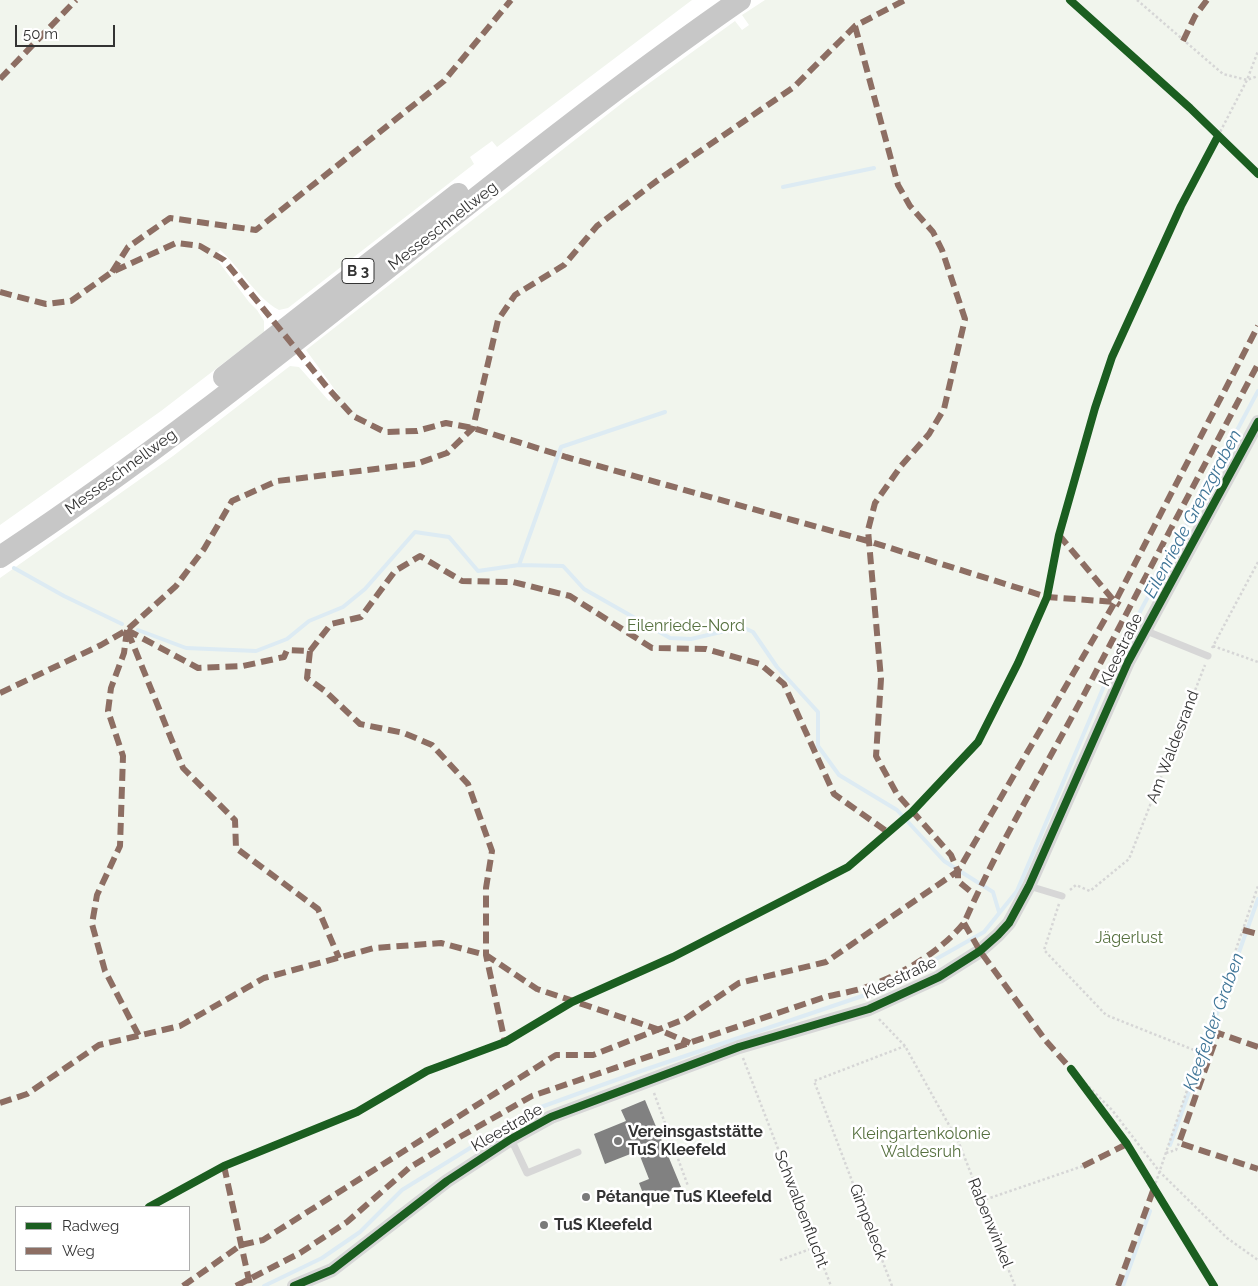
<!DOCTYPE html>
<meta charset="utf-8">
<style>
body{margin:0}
#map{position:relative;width:1258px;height:1286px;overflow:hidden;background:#fff;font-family:Raleway,sans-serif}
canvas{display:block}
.legend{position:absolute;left:15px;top:1206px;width:175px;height:65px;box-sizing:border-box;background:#fff;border:1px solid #adadad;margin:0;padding:6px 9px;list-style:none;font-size:15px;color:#333}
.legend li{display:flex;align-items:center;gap:10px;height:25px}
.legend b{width:25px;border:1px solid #adadad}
.scale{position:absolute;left:15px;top:25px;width:100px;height:22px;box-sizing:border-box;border:2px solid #333;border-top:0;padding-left:6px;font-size:15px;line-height:18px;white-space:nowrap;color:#333;-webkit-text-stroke:4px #fff;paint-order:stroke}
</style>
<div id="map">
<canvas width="1258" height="1286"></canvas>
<ul class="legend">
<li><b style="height:6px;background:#1b5e20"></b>Radweg</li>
<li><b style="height:6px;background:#8d6e63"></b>Weg</li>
</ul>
<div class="scale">50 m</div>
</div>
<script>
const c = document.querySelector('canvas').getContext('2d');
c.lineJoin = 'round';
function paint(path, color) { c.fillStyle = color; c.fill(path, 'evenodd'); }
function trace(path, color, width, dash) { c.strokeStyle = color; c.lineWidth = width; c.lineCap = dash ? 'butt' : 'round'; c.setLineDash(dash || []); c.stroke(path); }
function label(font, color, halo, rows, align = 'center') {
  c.font = font + ' Raleway,sans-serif'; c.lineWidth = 5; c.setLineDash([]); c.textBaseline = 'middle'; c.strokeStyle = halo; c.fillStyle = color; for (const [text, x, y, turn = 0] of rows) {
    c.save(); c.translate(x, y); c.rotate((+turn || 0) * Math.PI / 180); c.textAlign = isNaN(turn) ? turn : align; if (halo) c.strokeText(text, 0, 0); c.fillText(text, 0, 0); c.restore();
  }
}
const green = new Path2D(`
 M 0,0 L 692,0 L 497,147 L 492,141 L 470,157 L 474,164 L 288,308 L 279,310 C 255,297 241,268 220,250 L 215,257 L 249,302 L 257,310 L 264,321 L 264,332 L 161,411 L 0,525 Z
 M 765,0 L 1258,0 L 1258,1286 L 0,1286 L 0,578 L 173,456 L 290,366 L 299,367 L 329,401 L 338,394 L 306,350 L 626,100 L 735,21 L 742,30 L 749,25 L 742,15 ZM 16,1207 L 189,1207 L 189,1270 L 16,1270 Z`);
const stream = new Path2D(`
 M 783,187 L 874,168
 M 519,565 L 561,447 L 665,412
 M 14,568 L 64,596 L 122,624
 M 138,630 L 186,648 L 256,651 L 287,639 L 309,621 L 343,607 L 365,589 L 415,532 L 449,537 L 478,571 L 519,565 L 563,566 L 584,589 L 670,638 L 691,639 L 742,627 L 753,632 L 777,667 L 818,712 L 818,746 L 839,775 L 897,810 L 944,861 L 993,892 L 999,912
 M 1170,1145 L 1258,899
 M 264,1286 L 322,1258 L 360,1232 L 402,1190 L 530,1111 L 638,1072 L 883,989 L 984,932 L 1017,891 L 1118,653 L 1258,391
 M 1123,1286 L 1150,1211`);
const building = new Path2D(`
 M 645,1100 L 681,1187 L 646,1201 L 639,1183 L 649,1179 L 638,1151 L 605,1164 L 594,1134 L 626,1121 L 621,1110 Z`);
const path = new Path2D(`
 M 1137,0 L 1223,74 L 1247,80 L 1258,76
 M 1218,136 L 1247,80 L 1258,51
 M 1213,646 L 1258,662
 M 1212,648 L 1258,562
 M 1070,890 L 1076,885 L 1090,891 L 1129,859 L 1205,665
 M 1059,904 L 1044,950 L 1106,1015 L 1199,1052
 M 879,1019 L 905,1046 L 959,1143 L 1015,1286
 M 1211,1021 L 1258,886
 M 743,1058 L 831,1286
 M 1071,1069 L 1112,1110 L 1159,1171 L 1227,1238 L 1258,1260
 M 654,1093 L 688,1186
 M 1166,1153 L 1176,1150 L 1179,1143
 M 1154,1188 L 1204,1040
 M 981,1201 L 1083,1166
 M 780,1260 L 816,1247
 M 892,1286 L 814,1081 L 905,1046`);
const service = new Path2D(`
 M 1144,630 L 1208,656
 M 1029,886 L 1062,896
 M 1208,1031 L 1218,1033
 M 511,1139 L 527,1173 L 578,1152`);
const minor = new Path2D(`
 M 294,1286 L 332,1270 L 447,1181 L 511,1139 L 551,1117 L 739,1047 L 869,1009 L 939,977 L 980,951 L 998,935 L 1009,923 L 1029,886 L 1128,662 L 1258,422`);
const trunk = new Path2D(`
 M 224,377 L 458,194
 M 0,557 C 258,387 486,176 740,0`);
const quiet = new Path2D(`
 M 855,26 L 898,185 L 910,206 L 933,232 L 942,250 L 965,319 L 944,409 L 929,434 L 901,466 L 875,503 L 868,530 L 881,679 L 876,756 L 897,794 L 951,855 L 958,871 L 958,881 L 976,896
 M 1183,41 L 1195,16 L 1207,0
 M 0,79 L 76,0
 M 112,272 L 128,247 L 170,218 L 256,230 L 444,81 L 511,0
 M 0,292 L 46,304 L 71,301 L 112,272 L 176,243 L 200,246 L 224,260 L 326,386 L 353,416 L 385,432 L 417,431 L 446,423 L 473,428 L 566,457 L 868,541 L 1047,597 L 1115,602 L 1120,605
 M 1059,535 L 1115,602
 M 127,630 L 198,668 L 243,666 L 284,657 L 287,650 L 310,651 L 331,624 L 361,617 L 395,571 L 420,556 L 462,581 L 513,582 L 570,596 L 652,648 L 706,649 L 760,664 L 784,684 L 834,794 L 889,833
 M 127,630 L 124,653 L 111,688 L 108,711 L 123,756 L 120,846 L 97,895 L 92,924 L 105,971 L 139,1036
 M 128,632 L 183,768 L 235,820 L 236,848 L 318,909 L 339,958
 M 310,651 L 307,678 L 325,691 L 360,724 L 404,733 L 432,745 L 468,784 L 492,851 L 486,888 L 486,955 L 505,1042
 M 0,693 L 101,645 L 127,630 L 176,586 L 204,549 L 232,501 L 277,481 L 416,464 L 447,453 L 473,428 L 498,320 L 515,295 L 564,265 L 597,226 L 658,180 L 794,87 L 855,26 L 905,0
 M 964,923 L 980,951 L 1046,1041 L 1071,1069
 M 1243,930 L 1258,934
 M 1258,1047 L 1218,1033 L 1179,1143 L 1258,1169
 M 0,1103 L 27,1094 L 99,1045 L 180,1026 L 264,978 L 374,948 L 441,943 L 486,955 L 537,989 L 657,1029 L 690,1043
 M 224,1166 L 250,1285
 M 1083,1166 L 1127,1144
 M 183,1286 L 241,1245 L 263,1240 L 556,1055 L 593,1055 L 685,1019 L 739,983 L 826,962 L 958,871 L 1115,602 L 1258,326
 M 236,1286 L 300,1253 L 347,1222 L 409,1168 L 458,1138 L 532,1096 L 825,997 C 841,993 859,991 874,984 C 906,972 942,950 964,923 C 1000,841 1047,765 1089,685 C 1145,578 1201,471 1258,364
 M 1118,1286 L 1154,1188`);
const cycleway = new Path2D(`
 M 1070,0 L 1190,108 L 1258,174
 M 1071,1069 L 1127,1144 L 1214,1286
 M 149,1207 L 224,1166 L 357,1112 L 427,1071 L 505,1042 L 572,1002 L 673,957 L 848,867 L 912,812 L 978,742 L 1018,663 L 1047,597 L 1059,535 L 1095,408 L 1112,357 L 1181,206 L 1218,136
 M 294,1286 L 332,1270 L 447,1181 L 511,1139 L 551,1117 L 739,1047 L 869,1009 L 939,977 L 980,951 L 998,935 L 1009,923 L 1029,886 L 1128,662 L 1258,422`);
const markers = [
 [618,1141,5,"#7a7a7a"],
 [586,1197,5,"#7a7a7a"],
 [544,1225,5,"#7a7a7a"]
];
const shields = [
 [358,271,32]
];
const shieldNames = [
 ["B 3",358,271]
];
const streetNames = [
 ["Messeschnellweg",443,226,-38],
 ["Messeschnellweg",121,472,-36],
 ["Kleestraße",1121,650,-64],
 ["Am Waldesrand",1173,747,-69],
 ["Kleestraße",900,978,-25],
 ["Kleestraße",507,1128,-30],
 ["Schwalbenflucht",801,1209,69],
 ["Gimpeleck",868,1222,69],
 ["Rabenwinkel",990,1223,68]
];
const parkNames = [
 ["Eilenriede-Nord",686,626],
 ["Jägerlust",1129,938],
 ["Kleingartenkolonie",921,1134],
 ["Waldesruh",921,1152]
];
const poiNames = [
 ["Vereinsgaststätte",628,1132],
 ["TuS Kleefeld",628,1150],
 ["Pétanque TuS Kleefeld",596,1197],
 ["TuS Kleefeld",554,1225]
];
const waterNames = [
 ["Eilenriede Grenzgraben",1193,514,-62],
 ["Kleefelder Graben",1214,1022,-70]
];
paint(green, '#f1f5ed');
trace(stream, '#ddebf3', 4);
paint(building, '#818181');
trace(path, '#d6d6d6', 2.5, [2.5, 2.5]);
trace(service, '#d7d7d7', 7);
trace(minor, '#d7d7d7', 14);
trace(trunk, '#c7c7c7', 22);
trace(quiet, '#8d6e63', 6, [12, 6]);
trace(cycleway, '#1b5e20', 8);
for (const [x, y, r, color] of markers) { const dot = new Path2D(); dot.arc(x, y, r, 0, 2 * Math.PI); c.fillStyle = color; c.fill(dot); trace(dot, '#fff', 2); }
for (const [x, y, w] of shields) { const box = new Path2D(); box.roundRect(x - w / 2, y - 12.5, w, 25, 4); c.fillStyle = '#fff'; c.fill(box); trace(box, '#333', 1); }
label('bold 15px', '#333', null, shieldNames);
label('16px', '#333', '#fff', streetNames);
label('16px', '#56703f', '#fff', parkNames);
label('bold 16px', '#333', '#fff', poiNames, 'left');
label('italic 18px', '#3f7597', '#fff', waterNames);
</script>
